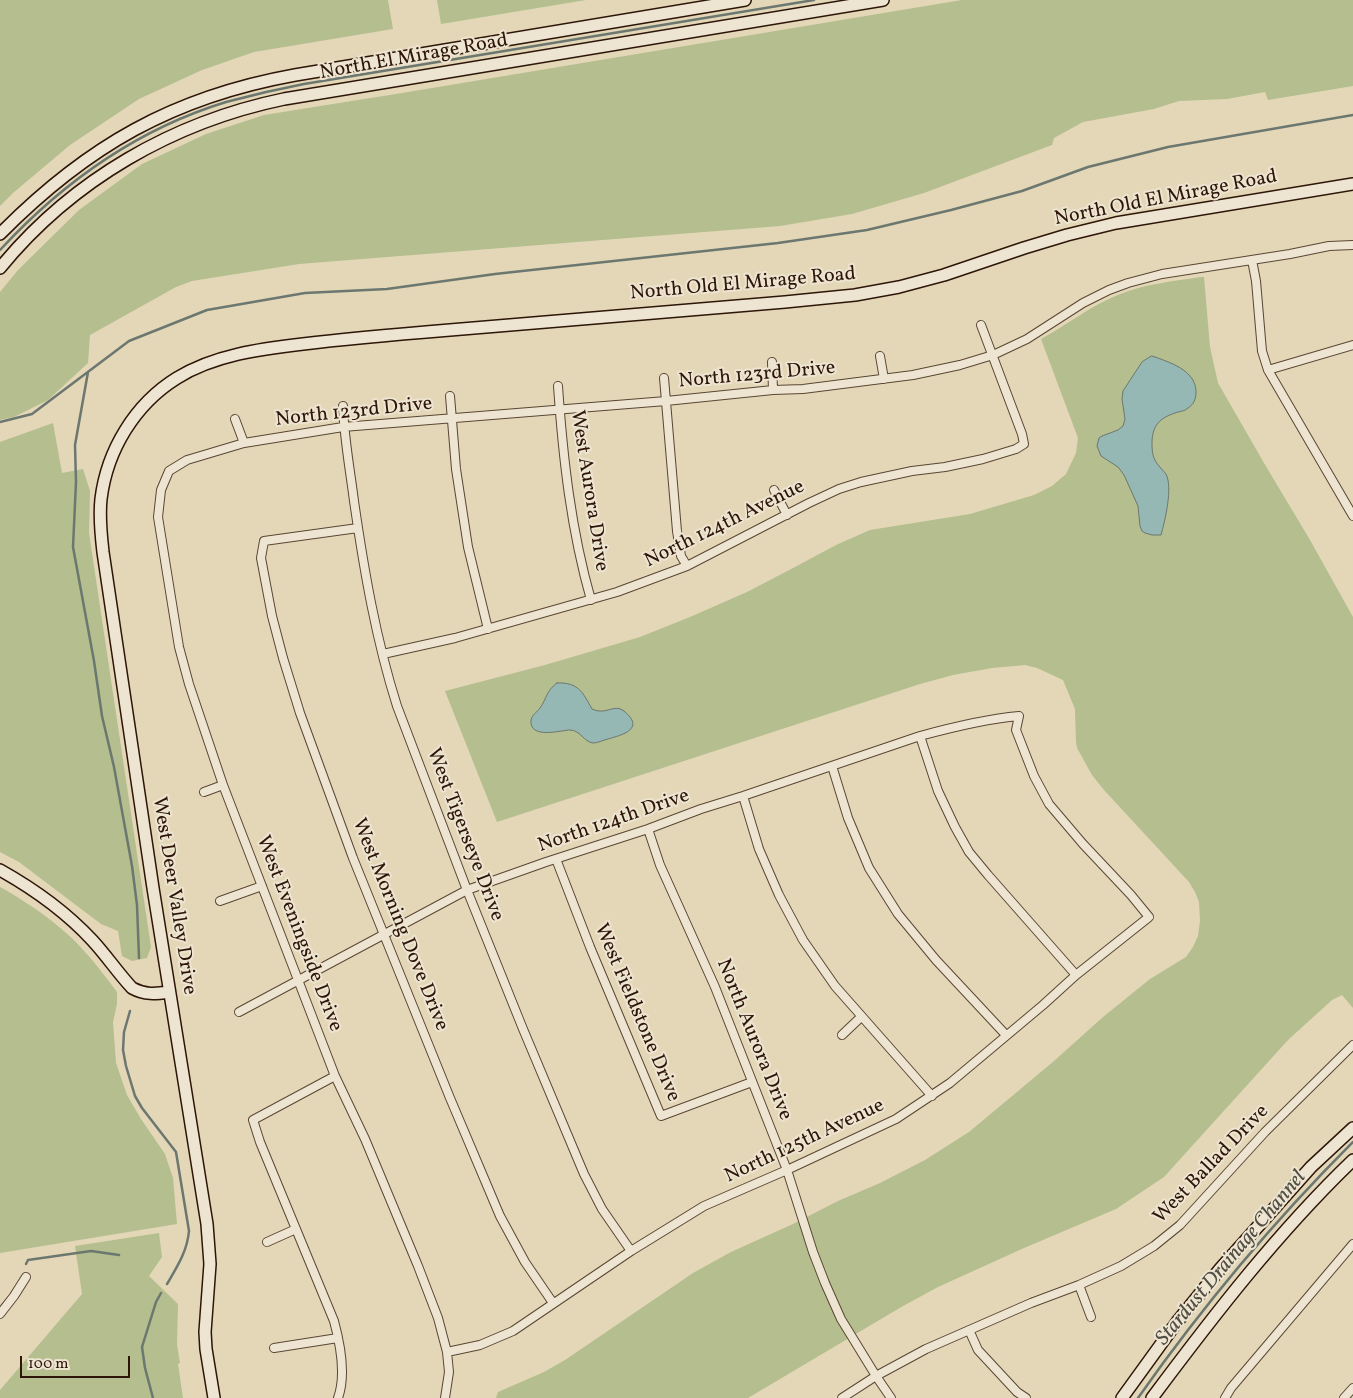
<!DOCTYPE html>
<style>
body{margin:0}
#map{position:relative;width:1353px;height:1398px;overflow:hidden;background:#e3d7b8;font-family:Vollkorn,serif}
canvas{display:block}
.scale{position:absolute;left:20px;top:1356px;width:110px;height:22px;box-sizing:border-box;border:2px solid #2d1507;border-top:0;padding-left:6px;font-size:15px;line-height:18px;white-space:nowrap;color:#2d1507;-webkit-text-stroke:4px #ede5d1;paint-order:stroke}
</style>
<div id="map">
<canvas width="1353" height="1398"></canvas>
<div class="scale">100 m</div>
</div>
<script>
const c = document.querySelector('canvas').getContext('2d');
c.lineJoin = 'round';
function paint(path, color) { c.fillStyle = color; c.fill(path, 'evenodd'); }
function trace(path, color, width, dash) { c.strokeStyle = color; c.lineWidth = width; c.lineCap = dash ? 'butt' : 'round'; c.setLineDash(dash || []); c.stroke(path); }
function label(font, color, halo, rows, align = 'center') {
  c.font = font + ' Vollkorn,serif'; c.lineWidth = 4; c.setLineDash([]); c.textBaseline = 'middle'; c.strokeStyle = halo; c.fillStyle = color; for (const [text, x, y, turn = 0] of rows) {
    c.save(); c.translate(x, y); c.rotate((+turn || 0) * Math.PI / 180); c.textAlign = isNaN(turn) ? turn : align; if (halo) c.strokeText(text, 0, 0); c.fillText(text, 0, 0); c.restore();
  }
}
const green = new Path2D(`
 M 0,0 L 388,0 L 393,29 L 254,52 L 202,70 L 139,99 L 70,145 L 13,193 L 0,206 Z
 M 437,0 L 586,0 L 441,24 Z
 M 962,0 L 1353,0 L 1353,86 L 1268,100 L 1265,92 L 1227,99 L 1179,101 L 1154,109 L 1083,122 L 1054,138 L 1052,145 L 924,193 L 852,214 L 780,226 L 299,264 L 192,281 L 176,287 L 90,335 L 88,363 L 48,400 L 14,417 L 0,420 L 0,292 L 18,270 L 79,210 L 142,164 L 206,134 L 264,115 L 402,93 Z
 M 1201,277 L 1204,277 L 1210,347 L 1218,383 L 1264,463 L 1310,540 L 1353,617 L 1353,1008 L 1342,995 L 1332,1000 L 1288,1040 L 1164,1177 L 1116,1209 L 1024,1248 L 938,1287 L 903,1306 L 748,1398 L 496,1398 L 498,1392 L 544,1372 L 565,1360 L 693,1273 L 731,1252 L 793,1224 L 838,1201 L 880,1183 L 925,1160 L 969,1132 L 1054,1061 L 1103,1017 L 1150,979 L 1186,957 L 1193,947 L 1198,936 L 1200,921 L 1199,902 L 1195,892 L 1189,882 L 1104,790 L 1092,775 L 1077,748 L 1076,742 L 1075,709 L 1063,680 L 1037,668 L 1025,665 L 992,668 L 953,675 L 920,684 L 497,822 L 445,691 L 545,665 L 640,637 L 690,617 L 747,592 L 795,567 L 836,545 L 870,530 L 970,514 L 1034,495 L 1052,486 L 1066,474 L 1076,453 L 1078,438 L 1041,339 C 1067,325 1090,306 1118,295 C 1144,284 1174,281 1201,277 Z
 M 53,423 L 62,473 L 83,469 L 90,491 L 89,533 L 151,947 L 147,958 L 132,961 L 122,956 L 118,931 L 101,924 L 19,862 L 0,852 L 0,442 Z
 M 0,887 C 29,903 64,927 86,953 C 97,965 107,979 117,992 L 117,1004 L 113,1022 L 116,1063 L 127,1095 L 141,1119 L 165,1154 L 173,1178 L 177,1224 L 0,1253 Z
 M 159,1233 L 162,1257 L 149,1276 L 178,1304 L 177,1344 L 180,1363 L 178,1364 L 183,1398 L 0,1398 L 0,1390 L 82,1294 L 75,1246 Z`);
const water = new Path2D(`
 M 1152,356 C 1169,362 1196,370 1196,392 C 1196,399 1194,404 1188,408 C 1185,411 1182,411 1178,412 C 1162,417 1153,423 1152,441 C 1152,451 1152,458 1159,466 C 1161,469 1164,471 1166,474 C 1173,488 1165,520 1161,535 L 1152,535 L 1145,533 L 1142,531 L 1140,526 L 1138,506 L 1124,475 L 1118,467 L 1101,456 L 1097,446 L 1099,438 L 1102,436 L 1118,430 L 1123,426 L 1125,419 L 1122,399 L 1123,391 L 1142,362 Z
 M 557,683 C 579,682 583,693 592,709 C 606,716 614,703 624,711 C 646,729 622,735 608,739 C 603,740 598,743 593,743 C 584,742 580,730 570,730 C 562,730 529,740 531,720 C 532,715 537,712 540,708 C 547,698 546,691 557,683 Z`);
const stream = new Path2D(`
 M 0,250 C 62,183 138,129 226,102 C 252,95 278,89 304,84 L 814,0
 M 88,372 L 75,445 L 76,482 L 73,547 L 94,661 L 102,716 L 114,767 L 132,866 L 137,905 L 139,958
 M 0,422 L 32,414 L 129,341 L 207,310 L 305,293 L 387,289 L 495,274 L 778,243 L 867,230 L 951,210 L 1022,191 L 1088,167 L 1168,147 L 1353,115
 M 130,1011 L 124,1032 L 123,1050 L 126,1066 L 135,1096 L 142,1108 L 176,1152 L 189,1231 C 187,1252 177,1267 167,1284
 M 26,1264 L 28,1260 L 91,1251 L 119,1255
 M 153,1398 L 145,1368 L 142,1347 L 156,1302 L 161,1293
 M 1138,1398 C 1202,1307 1274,1221 1353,1142`);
const street = new Path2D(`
 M 1252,260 L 1256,281 L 1262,351 L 1268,370 L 1353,516
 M 880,356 L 884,379
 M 772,362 L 773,390
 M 1268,370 L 1353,345
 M 664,378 L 677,531 L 681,556 L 687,566
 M 558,386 C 563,458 571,530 591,600
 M 450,396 L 456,469 L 468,547 L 488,629
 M 343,406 C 344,438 350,469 354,501 C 364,570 376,640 397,706 L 467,890 L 523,1029 L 584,1174 L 602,1209 L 631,1251
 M 235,419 L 244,443
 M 774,490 L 787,515
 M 358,528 L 264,541 L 261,558 L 272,616 L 283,658 L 300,713 L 353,858 L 450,1098 L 500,1216 L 525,1262 L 553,1303
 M 383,654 L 455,638 L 617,592 L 687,566 L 809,503 L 839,489 L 861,482 L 912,471 L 945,467 L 983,459 L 1016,449 L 1024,444 L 1022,434 L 981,325
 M 920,736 L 938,791 L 955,827 L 969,852 L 988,875 L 1076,975
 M 832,766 L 848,818 L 869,868 L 898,914 L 936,960 L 1006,1035
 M 204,792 L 223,785
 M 743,796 L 759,849 L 779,895 L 803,940 L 835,986 L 932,1096
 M 648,829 L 660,865 L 715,987 L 787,1170 L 813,1252 L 825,1283 L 841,1319 L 876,1376 L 891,1398
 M 556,859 L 590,947 L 661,1116 L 752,1082
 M 220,901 L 262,886
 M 239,1012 L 467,890 L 546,862 L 648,829 L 701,809 L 743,796 L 920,736 C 953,727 985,719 1019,716 L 1016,730 L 1034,776 L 1049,804 L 1083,844 L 1131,895 L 1149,917 L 1076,975 L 1043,1005 L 950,1083 L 896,1119 L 787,1170 L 704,1206 L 631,1251 L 513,1331 L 480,1345 L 447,1352
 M 842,1035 L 861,1017
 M 335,1076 L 253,1120 L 260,1142 L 334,1321 C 340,1343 346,1376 338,1398
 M 267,1242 L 296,1229
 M 1079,1285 L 1091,1317
 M 0,1314 L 14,1296 L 26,1277
 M 969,1330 L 978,1350 L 1017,1392 L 1026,1398
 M 274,1348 L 338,1338
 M 445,1398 L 449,1372 L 447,1352 L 438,1318 L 418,1266 L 365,1139 L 335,1076 L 223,785 L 189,684 L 179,647 L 158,517 L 161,490 L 169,471 L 187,460 L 244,443 L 343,427 L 666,401 L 773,390 L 803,389 L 913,375 L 960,365 L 993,355 L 1027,339 L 1083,303 L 1109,290 L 1128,283 L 1162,274 L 1290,254 L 1329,246 L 1353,245
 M 842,1398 L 876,1376 L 926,1349 L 1031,1303 L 1079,1285 L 1121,1266 L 1154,1246 L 1180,1225 L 1265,1132 L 1353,1045
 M 1225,1398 L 1231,1388 L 1353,1244
 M 1344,1398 L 1353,1388`);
const secondary = new Path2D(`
 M 0,234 C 87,146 173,97 295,75 L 745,0
 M 0,268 C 72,180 173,122 284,99 L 883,0
 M 0,870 C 34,889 65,911 92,940 C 106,955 118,973 132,988 C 145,995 155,994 169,992
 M 214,1398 L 206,1349 L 205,1332 L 210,1264 L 207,1224 L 153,888 L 103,552 C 101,535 99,517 101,499 C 107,450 135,404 177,378 C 214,355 260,349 303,344 C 352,338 401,334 450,330 C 562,321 673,311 785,302 L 855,295 L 899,287 L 944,275 L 1024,248 L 1067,235 L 1116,223 L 1353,184
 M 1122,1398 L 1177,1322 L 1220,1269 L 1311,1167 L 1353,1128
 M 1152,1398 C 1214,1315 1278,1232 1353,1160`);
const streetNames = [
 ["North El Mirage Road",414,58,-10],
 ["North Old El Mirage Road",1166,199,-11],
 ["North Old El Mirage Road",743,285,-5],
 ["North 123rd Drive",757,376,-5],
 ["North 123rd Drive",354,413,-6],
 ["West Aurora Drive",588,491,81],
 ["North 124th Avenue",725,525,-26],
 ["North 124th Drive",614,822,-19],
 ["West Tigerseye Drive",464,835,69],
 ["West Deer Valley Drive",173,896,81],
 ["West Morning Dove Drive",399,925,68],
 ["West Eveningside Drive",298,934,69],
 ["West Fieldstone Drive",636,1013,67],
 ["North Aurora Drive",753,1040,68],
 ["North 125th Avenue",805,1142,-25],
 ["West Ballad Drive",1212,1165,-46]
];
const waterNames = [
 ["Stardust Drainage Channel",1232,1259,-50]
];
paint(green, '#b4be8e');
paint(water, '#96b8b4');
trace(water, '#6c776f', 1);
trace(stream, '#6c776f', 2.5);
trace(street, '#5a4633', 10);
trace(secondary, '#2d1507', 14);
trace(street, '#ede5d1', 8);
trace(secondary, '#ede5d1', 11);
label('20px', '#2d1507', '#ede5d1', streetNames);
label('italic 21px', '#524e44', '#ede5d1', waterNames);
</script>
